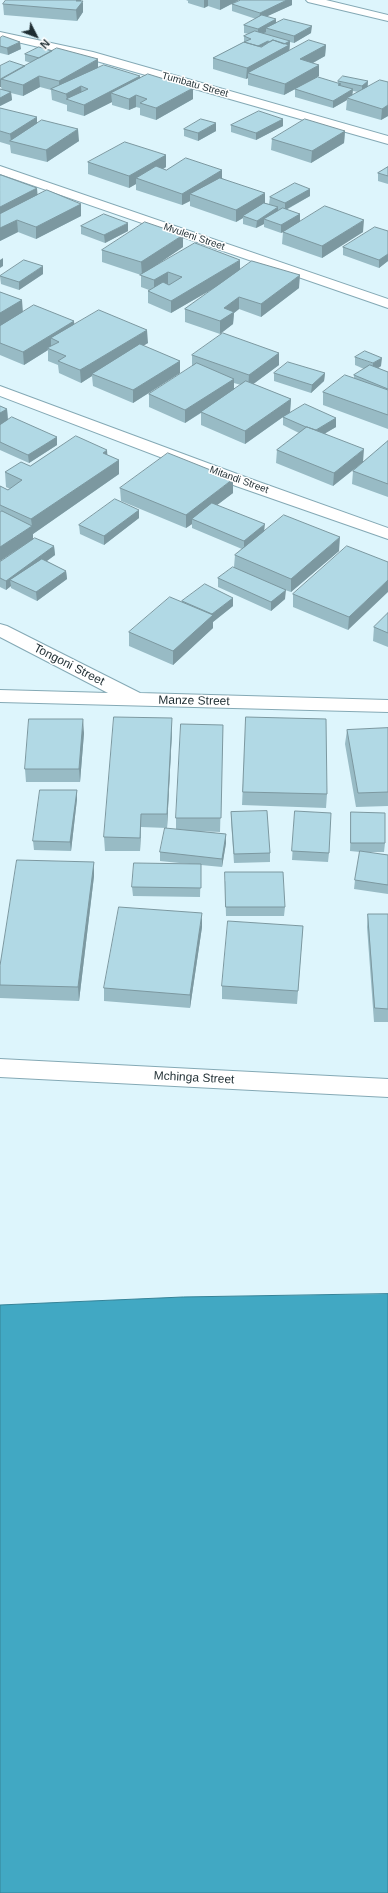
<!DOCTYPE html>
<style>
body{margin:0}
#map{position:relative;width:388px;height:1893px;overflow:hidden;background:#ddf5fc;font-family:Helvetica,sans-serif}
canvas{display:block}
.north{position:absolute;left:16px;top:16px;width:40px;height:40px;-webkit-text-stroke:3px #fff;paint-order:stroke;rotate:132deg;font-size:11px;font-weight:700;line-height:16px;text-align:center;color:#1e2d32}
.north::after{content:'';display:block;margin:auto;width:14px;height:18px;background:#1e2d32;clip-path:polygon(50% 0,100% 100%,50% 72%,0 100%)}
</style>
<div id="map">
<canvas width="388" height="1893"></canvas>
<div class="north">N</div>
</div>
<script>
const c = document.querySelector('canvas').getContext('2d');
c.lineJoin = 'round';
function paint(path, color) { c.fillStyle = color; c.fill(path, 'evenodd'); }
function trace(path, color, width, dash) { c.strokeStyle = color; c.lineWidth = width; c.lineCap = dash ? 'butt' : 'round'; c.setLineDash(dash || []); c.stroke(path); }
function label(font, color, halo, rows, align = 'center') {
  c.font = font + ' Helvetica,sans-serif'; c.lineWidth = 3; c.setLineDash([]); c.textBaseline = 'middle'; c.strokeStyle = halo; c.fillStyle = color; for (const [text, x, y, turn = 0] of rows) {
    c.save(); c.translate(x, y); c.rotate((+turn || 0) * Math.PI / 180); c.textAlign = isNaN(turn) ? turn : align; if (halo) c.strokeText(text, 0, 0); c.fillText(text, 0, 0); c.restore();
  }
}
const water = new Path2D(`
 M 388,1294 L 388,1893 L 0,1893 L 0,1305 L 183,1297 Z`);
const minor = new Path2D(`
 M 306,0 L 326,0 L 388,15 L 388,21 L 308,2 Z
 M 0,32 L 93,52 L 388,136 L 388,144 L 86,58 L 0,38 Z
 M 0,166 L 388,299 L 388,308 L 0,174 Z
 M 0,386 L 248,478 L 388,528 L 388,539 L 236,486 L 0,396 Z
 M 0,624 L 7,626 L 140,693 L 388,700 L 388,712 L 0,702 L 0,690 L 108,693 L 0,637 Z`);
const secondary = new Path2D(`
 M 0,1059 L 388,1079 L 388,1097 L 0,1077 Z`);
const wall = new Path2D(`
 M 186,0 L 239,0 L 220,10 L 208,6 L 204,8 L 188,3 L 188,1 Z
 M 241,0 L 292,0 L 292,5 L 267,16 L 276,23 L 311,33 L 294,43 L 290,42 L 289,51 L 326,45 L 325,56 L 313,63 L 319,76 L 284,95 L 248,85 L 248,78 L 246,79 L 213,69 L 213,58 L 244,42 L 244,36 L 249,34 L 244,33 L 244,25 L 256,19 L 232,11 L 232,4 Z
 M 81,1 L 83,12 L 77,21 L 4,15 L 3,4 Z
 M 0,38 L 21,49 L 8,55 L 0,53 Z
 M 25,54 L 98,68 L 140,78 L 193,99 L 156,120 L 140,115 L 140,108 L 136,107 L 129,110 L 112,105 L 112,102 L 84,116 L 67,111 L 67,105 L 52,100 L 51,90 L 40,87 L 23,96 L 11,93 L 12,100 L 0,106 L 0,89 L 2,90 L 1,87 L 0,87 L 0,66 L 25,66 L 31,63 L 25,61 Z
 M 338,81 L 368,81 L 368,87 L 388,82 L 388,116 L 381,120 L 346,110 L 347,100 L 333,108 L 295,97 L 295,89 L 338,83 ZM 353,91 L 358,92 L 352,95 Z
 M 0,108 L 37,124 L 79,141 L 47,162 L 11,153 L 10,145 L 0,142 Z
 M 283,119 L 283,126 L 256,140 L 231,132 L 231,125 Z
 M 184,129 L 216,131 L 198,141 L 184,136 Z
 M 345,131 L 344,143 L 311,163 L 271,150 L 272,139 Z
 M 166,155 L 166,167 L 163,169 L 166,170 L 222,170 L 222,178 L 265,203 L 269,204 L 270,197 L 310,189 L 310,196 L 286,210 L 300,214 L 300,222 L 363,232 L 322,258 L 282,244 L 283,232 L 281,233 L 264,227 L 264,224 L 256,228 L 243,224 L 243,218 L 236,222 L 190,206 L 190,201 L 182,205 L 136,190 L 136,184 L 129,188 L 88,174 L 88,162 Z
 M 388,167 L 388,184 L 378,181 L 378,173 Z
 M 0,175 L 37,195 L 81,204 L 81,216 L 36,239 L 18,232 L 0,241 Z
 M 81,226 L 128,231 L 105,243 L 81,234 Z
 M 388,231 L 388,261 L 379,268 L 343,255 L 343,247 Z
 M 183,247 L 149,270 L 240,269 L 299,288 L 261,317 L 239,309 L 234,313 L 233,324 L 220,334 L 185,322 L 185,309 L 216,287 L 171,313 L 148,303 L 148,291 L 149,290 L 141,287 L 141,275 L 102,262 L 102,250 Z
 M 43,274 L 19,290 L 1,284 L 0,276 Z
 M 0,292 L 22,300 L 22,312 L 74,321 L 74,325 L 148,343 L 143,346 L 180,361 L 180,373 L 133,403 L 93,386 L 92,376 L 81,383 L 59,373 L 58,365 L 48,361 L 48,350 L 24,365 L 0,355 Z
 M 279,353 L 279,365 L 253,384 L 291,399 L 290,412 L 336,418 L 336,427 L 325,433 L 363,462 L 333,486 L 276,463 L 277,450 L 299,433 L 283,425 L 283,417 L 245,444 L 201,425 L 201,413 L 185,423 L 149,407 L 149,394 L 192,367 L 192,355 ZM 234,383 L 241,385 L 234,390 Z
 M 355,357 L 381,366 L 378,368 L 388,372 L 388,429 L 323,405 L 323,392 L 354,378 L 354,375 L 364,369 L 355,365 Z
 M 274,373 L 325,373 L 324,381 L 311,393 L 274,381 Z
 M 0,406 L 7,409 L 8,420 L 57,437 L 57,445 L 29,463 L 0,450 Z
 M 388,441 L 388,497 L 352,484 L 353,471 Z
 M 107,455 L 119,460 L 119,474 L 33,534 L 33,539 L 54,546 L 55,555 L 47,561 L 66,571 L 67,579 L 37,601 L 11,588 L 11,586 L 6,590 L 0,587 L 0,562 L 22,546 L 0,561 L 0,486 L 8,490 L 10,489 L 6,487 L 5,472 L 30,466 Z
 M 120,488 L 233,493 L 217,505 L 264,531 L 339,551 L 291,592 L 285,590 L 285,599 L 271,611 L 218,587 L 218,578 L 234,567 L 235,555 L 242,549 L 192,528 L 192,524 L 186,528 L 121,501 Z
 M 139,510 L 139,518 L 104,545 L 80,534 L 79,525 Z
 M 388,562 L 348,630 L 293,607 L 293,594 Z
 M 233,598 L 233,606 L 213,622 L 213,628 L 173,665 L 129,646 L 129,632 L 182,602 L 182,601 Z
 M 388,613 L 388,647 L 373,641 L 374,627 Z
 M 246,717 L 327,794 L 326,808 L 242,805 Z
 M 223,725 L 220,832 L 197,831 L 226,834 L 226,843 L 222,867 L 201,865 L 200,897 L 133,896 L 132,887 L 189,864 L 160,861 L 160,852 L 176,829 L 176,818 Z
 M 388,728 L 388,806 L 356,807 L 345,744 L 347,730 Z
 M 172,731 L 167,828 L 141,827 L 140,851 L 105,851 L 104,837 Z
 M 84,733 L 80,782 L 26,782 L 25,769 Z
 M 77,790 L 77,799 L 71,851 L 34,850 L 33,841 Z
 M 295,811 L 329,853 L 328,862 L 292,860 Z
 M 231,812 L 270,853 L 270,862 L 234,863 L 231,821 Z
 M 351,812 L 385,843 L 384,852 L 363,852 L 388,855 L 388,894 L 354,889 L 355,880 L 360,852 L 350,851 L 351,821 Z
 M 94,862 L 94,876 L 79,1001 L 0,998 L 0,966 Z
 M 225,881 L 285,907 L 284,916 L 226,916 Z
 M 368,914 L 388,914 L 388,1022 L 374,1022 L 367,927 Z
 M 303,926 L 297,1004 L 222,999 L 222,986 Z
 M 202,927 L 190,1008 L 104,1001 L 104,988 Z`);
const shadedWall = new Path2D(`
 M 77,0 L 81,0 L 82,3 L 83,1 L 83,12 L 77,21 L 76,10 Z
 M 204,0 L 208,0 L 208,6 L 204,8 Z
 M 220,0 L 239,0 L 220,10 Z
 M 287,0 L 292,0 L 292,5 L 259,20 L 260,13 Z
 M 276,19 L 276,26 L 266,28 L 266,32 L 258,36 L 258,29 Z
 M 312,26 L 311,33 L 294,43 L 294,36 Z
 M 268,41 L 267,48 L 255,47 Z
 M 290,41 L 289,56 L 248,73 L 248,78 L 246,79 L 247,68 L 281,45 Z
 M 20,42 L 21,49 L 8,55 L 7,48 Z
 M 326,45 L 325,56 L 300,70 L 300,59 Z
 M 98,59 L 98,70 L 59,91 L 59,81 Z
 M 319,65 L 319,76 L 284,95 L 285,84 Z
 M 39,76 L 40,87 L 23,96 L 23,85 Z
 M 140,76 L 141,87 L 111,93 L 112,102 L 84,116 L 84,105 Z
 M 1,79 L 1,87 L 0,87 L 0,80 Z
 M 368,81 L 367,88 L 362,93 L 362,86 Z
 M 81,86 L 82,98 L 67,99 L 66,94 Z
 M 193,88 L 193,99 L 156,120 L 156,108 Z
 M 353,89 L 352,97 L 347,98 L 347,100 L 333,108 L 333,101 Z
 M 11,92 L 12,100 L 0,106 L 0,98 Z
 M 136,95 L 136,107 L 129,110 L 129,99 Z
 M 388,105 L 388,116 L 381,120 L 382,109 Z
 M 37,117 L 37,129 L 11,141 L 10,134 Z
 M 283,119 L 283,126 L 256,140 L 256,133 Z
 M 216,123 L 216,131 L 198,141 L 198,133 Z
 M 78,129 L 79,141 L 47,162 L 46,150 Z
 M 345,131 L 344,143 L 311,163 L 312,151 Z
 M 166,155 L 166,167 L 143,180 L 136,178 L 136,184 L 129,188 L 129,176 Z
 M 222,170 L 222,182 L 190,194 L 190,201 L 182,205 L 182,194 Z
 M 37,188 L 38,200 L 0,220 L 0,207 Z
 M 310,189 L 310,196 L 285,210 L 285,203 Z
 M 265,193 L 265,205 L 243,216 L 243,218 L 236,222 L 236,210 Z
 M 81,204 L 81,216 L 36,239 L 36,227 Z
 M 278,207 L 278,215 L 264,219 L 264,224 L 256,228 L 257,221 Z
 M 300,214 L 300,222 L 281,233 L 281,225 Z
 M 17,220 L 18,232 L 0,241 L 0,228 Z
 M 364,220 L 363,232 L 322,258 L 322,246 Z
 M 128,223 L 128,231 L 105,243 L 104,235 Z
 M 183,235 L 183,247 L 142,275 L 141,262 Z
 M 388,254 L 388,261 L 379,268 L 379,260 Z
 M 3,258 L 3,266 L 0,268 L 0,260 Z
 M 240,260 L 240,273 L 171,313 L 171,301 Z
 M 43,266 L 43,274 L 19,290 L 19,282 Z
 M 168,272 L 168,284 L 154,293 L 154,280 Z
 M 300,275 L 299,288 L 261,317 L 261,304 Z
 M 239,297 L 239,309 L 234,313 L 233,324 L 220,334 L 220,321 L 224,308 Z
 M 22,300 L 23,313 L 0,326 L 0,313 Z
 M 74,321 L 75,333 L 59,342 L 51,338 L 51,348 L 47,348 L 48,350 L 24,365 L 23,352 Z
 M 147,330 L 148,343 L 94,374 L 92,374 L 92,376 L 81,383 L 80,370 Z
 M 279,353 L 279,365 L 248,388 L 249,375 Z
 M 382,358 L 381,366 L 372,372 L 373,363 Z
 M 180,361 L 180,373 L 133,403 L 133,390 Z
 M 325,373 L 324,381 L 311,393 L 312,385 Z
 M 234,379 L 234,391 L 185,423 L 185,410 Z
 M 291,399 L 290,412 L 245,444 L 245,431 Z
 M 7,409 L 8,422 L 0,426 L 0,413 Z
 M 336,418 L 336,427 L 314,440 L 315,431 Z
 M 57,437 L 57,445 L 29,463 L 28,455 Z
 M 364,449 L 363,462 L 333,486 L 334,473 Z
 M 107,450 L 108,464 L 103,453 Z
 M 119,460 L 119,474 L 33,534 L 33,539 L 0,561 L 0,547 L 32,526 L 31,519 Z
 M 233,479 L 233,493 L 196,521 L 192,519 L 192,524 L 186,528 L 186,515 Z
 M 139,510 L 139,518 L 104,545 L 104,536 Z
 M 265,524 L 264,532 L 244,549 L 244,541 Z
 M 340,537 L 339,551 L 291,592 L 291,579 Z
 M 54,546 L 55,555 L 16,583 L 10,580 L 11,586 L 6,590 L 6,581 Z
 M 66,571 L 67,579 L 37,601 L 36,592 Z
 M 388,580 L 388,592 L 348,630 L 349,617 Z
 M 286,590 L 285,599 L 271,611 L 271,602 Z
 M 233,598 L 233,606 L 213,622 L 213,628 L 173,665 L 173,651 L 211,615 Z
 M 172,718 L 172,731 L 167,828 L 167,814 Z
 M 83,719 L 84,733 L 80,782 L 79,769 Z
 M 77,790 L 77,799 L 71,851 L 70,842 Z
 M 141,814 L 141,827 L 140,851 L 140,838 Z
 M 226,834 L 226,843 L 222,867 L 222,859 Z
 M 94,862 L 94,876 L 79,1001 L 78,987 Z
 M 202,913 L 202,927 L 190,1008 L 190,995 Z`);
const building = new Path2D(`
 M 6,0 L 77,0 L 76,1 L 83,1 L 76,10 L 3,4 Z
 M 241,0 L 287,0 L 260,13 L 232,4 Z
 M 262,15 L 276,19 L 258,29 L 244,25 Z
 M 284,19 L 312,26 L 294,36 L 266,28 Z
 M 255,31 L 290,41 L 284,44 L 273,40 L 270,42 L 268,41 L 258,46 L 244,42 L 251,39 L 244,36 Z
 M 3,36 L 20,42 L 7,48 L 0,46 L 0,38 Z
 M 273,40 L 289,45 L 247,68 L 213,58 L 244,42 L 261,47 Z
 M 309,40 L 326,45 L 300,59 L 319,65 L 285,84 L 248,73 Z
 M 39,47 L 52,51 L 39,58 L 25,54 Z
 M 57,48 L 98,59 L 59,81 L 39,76 L 23,85 L 1,79 Z
 M 10,61 L 25,66 L 0,80 L 0,66 Z
 M 104,65 L 140,76 L 84,105 L 66,99 L 88,89 L 81,86 L 66,94 L 51,89 Z
 M 148,74 L 193,88 L 156,108 L 140,103 L 147,99 L 136,95 L 129,99 L 111,93 Z
 M 343,76 L 368,81 L 362,86 L 338,81 Z
 M 318,77 L 341,84 L 338,85 L 353,89 L 333,101 L 295,89 Z
 M 380,80 L 388,82 L 388,105 L 382,109 L 347,98 Z
 M 0,89 L 11,92 L 0,98 Z
 M 0,108 L 37,117 L 10,134 L 0,131 Z
 M 259,111 L 283,119 L 256,133 L 231,125 Z
 M 201,119 L 216,123 L 198,133 L 184,129 Z
 M 305,119 L 345,131 L 312,151 L 272,139 Z
 M 42,120 L 78,129 L 46,150 L 10,141 Z
 M 125,142 L 166,155 L 129,176 L 88,162 Z
 M 186,158 L 222,170 L 182,194 L 136,178 L 156,166 L 166,170 Z
 M 388,167 L 388,176 L 378,173 Z
 M 0,175 L 1,175 L 37,188 L 0,207 Z
 M 220,178 L 265,193 L 236,210 L 190,194 Z
 M 295,183 L 310,189 L 285,203 L 270,197 Z
 M 47,190 L 81,204 L 36,227 L 17,220 L 0,228 L 0,214 Z
 M 264,203 L 278,207 L 257,221 L 243,216 Z
 M 325,206 L 364,220 L 322,246 L 283,232 Z
 M 283,208 L 300,214 L 281,225 L 264,219 Z
 M 104,214 L 128,223 L 104,235 L 81,226 Z
 M 145,222 L 183,235 L 141,262 L 102,250 Z
 M 375,227 L 388,231 L 388,254 L 379,260 L 343,247 Z
 M 195,243 L 240,260 L 171,301 L 148,291 L 163,282 L 169,285 L 182,277 L 168,272 L 154,280 L 140,275 Z
 M 24,260 L 43,266 L 19,282 L 0,276 Z
 M 252,261 L 300,275 L 261,304 L 239,297 L 224,308 L 234,312 L 220,321 L 185,309 Z
 M 0,292 L 22,300 L 0,313 Z
 M 34,305 L 74,321 L 23,352 L 0,343 L 0,326 Z
 M 99,310 L 147,330 L 80,370 L 58,361 L 66,356 L 47,348 L 59,342 L 51,338 Z
 M 223,333 L 279,353 L 249,375 L 192,355 Z
 M 140,344 L 180,361 L 133,390 L 92,374 Z
 M 365,351 L 382,358 L 373,363 L 355,357 Z
 M 288,362 L 325,373 L 312,385 L 274,373 Z
 M 197,363 L 234,379 L 185,410 L 149,394 Z
 M 370,365 L 388,372 L 388,389 L 354,375 Z
 M 345,375 L 388,390 L 388,415 L 323,392 Z
 M 246,381 L 291,399 L 245,431 L 201,412 Z
 M 305,404 L 336,418 L 316,430 L 307,427 L 306,427 L 283,417 Z
 M 0,406 L 7,409 L 0,413 Z
 M 12,417 L 57,437 L 28,455 L 0,442 L 0,425 Z
 M 307,427 L 364,449 L 334,473 L 277,450 Z
 M 76,436 L 107,450 L 103,453 L 119,460 L 31,519 L 0,505 L 0,486 L 8,490 L 22,480 L 5,472 L 21,462 L 30,466 Z
 M 388,441 L 388,484 L 353,471 Z
 M 168,453 L 233,479 L 186,515 L 120,488 Z
 M 115,499 L 139,510 L 104,536 L 79,525 Z
 M 212,503 L 265,524 L 244,541 L 192,519 Z
 M 2,511 L 32,526 L 0,547 L 0,513 Z
 M 284,515 L 340,537 L 291,579 L 235,555 Z
 M 35,538 L 54,546 L 6,581 L 0,578 L 0,562 Z
 M 347,546 L 388,562 L 388,580 L 349,617 L 293,594 Z
 M 42,559 L 66,571 L 36,592 L 10,580 Z
 M 233,567 L 286,590 L 271,602 L 218,578 Z
 M 205,584 L 233,598 L 212,614 L 182,601 Z
 M 170,597 L 213,615 L 173,651 L 129,632 Z
 M 388,613 L 388,633 L 374,627 Z
 M 114,717 L 172,718 L 167,814 L 141,814 L 140,838 L 104,837 Z
 M 246,717 L 326,719 L 327,794 L 243,792 Z
 M 29,719 L 83,719 L 79,769 L 25,769 Z
 M 181,724 L 223,725 L 221,818 L 176,818 Z
 M 388,728 L 388,792 L 358,793 L 347,730 Z
 M 40,790 L 77,790 L 70,842 L 33,841 Z
 M 267,811 L 270,853 L 234,854 L 231,812 Z
 M 295,811 L 331,813 L 329,853 L 292,851 Z
 M 351,812 L 385,813 L 385,843 L 351,843 Z
 M 165,828 L 226,834 L 222,859 L 160,852 Z
 M 360,851 L 388,855 L 388,885 L 355,880 Z
 M 17,860 L 94,862 L 78,987 L 0,985 L 0,966 Z
 M 134,863 L 201,864 L 201,888 L 132,887 Z
 M 225,872 L 283,872 L 285,907 L 226,907 Z
 M 119,907 L 202,913 L 190,995 L 104,988 Z
 M 368,914 L 388,914 L 388,1009 L 375,1008 Z
 M 228,921 L 303,926 L 298,991 L 222,986 Z`);
const farStreetnames = [
 ["Tumbatu Street",195,85,16],
 ["Mvuleni Street",194,237,19],
 ["Mitandi Street",239,480,20]
];
const streetNames = [
 ["Tongoni Street",69,665,27],
 ["Manze Street",194,701,1],
 ["Mchinga Street",194,1078,3]
];
paint(water, '#41a8c3');
trace(water, '#368398', 1);
trace(minor, '#84a9b5', 2);
trace(secondary, '#84a9b5', 2);
paint(minor, '#fff');
paint(secondary, '#fff');
paint(wall, '#98bbc5');
paint(shadedWall, '#7c98a0');
paint(building, '#b1d9e5');
trace(building, '#7c98a0', 1);
label('10px', '#1e2d32', '#fff', farStreetnames);
label('12px', '#1e2d32', '#fff', streetNames);
</script>
